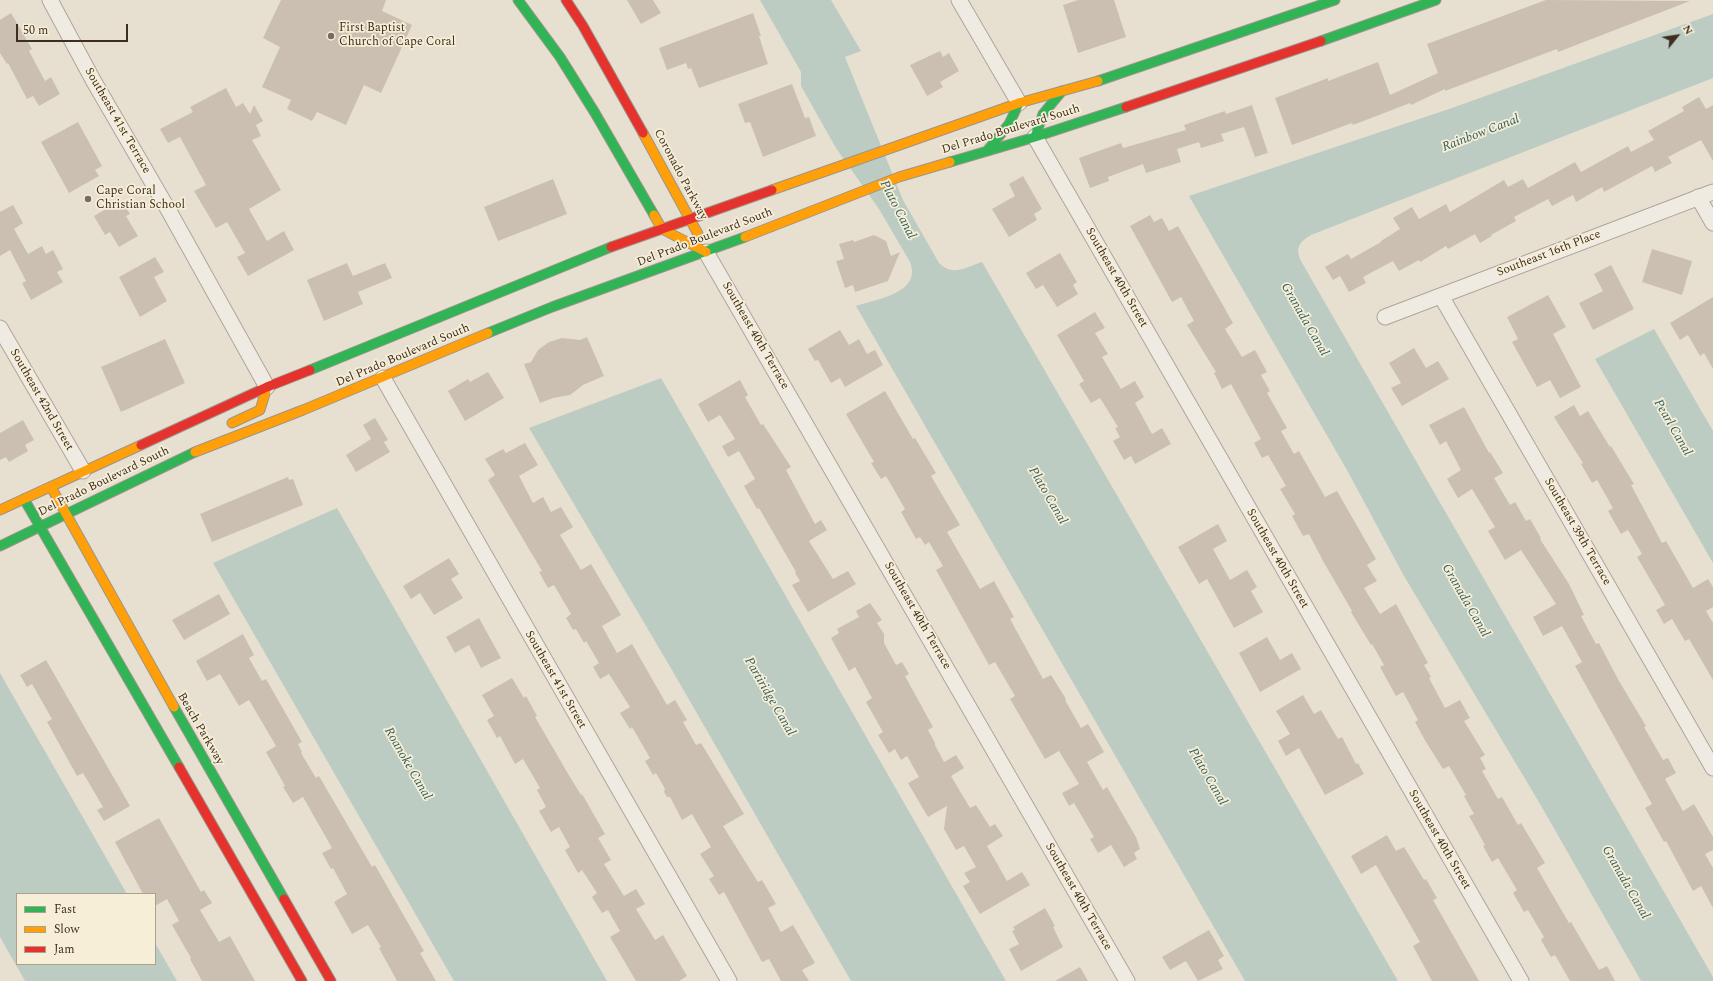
<!DOCTYPE html>
<style>
body{margin:0}
#map{position:relative;width:1713px;height:981px;overflow:hidden;background:#e7e0d1;font-family:Spectral,serif}
canvas{display:block}
.legend{position:absolute;left:16px;top:893px;width:140px;height:72px;box-sizing:border-box;background:#f7eed8;border:1px solid #ada18e;margin:0;padding:5px 7px;list-style:none;font-size:12px;color:#3d2e20}
.legend li{display:flex;align-items:center;gap:8px;height:20px}
.legend b{width:20px;border:1px solid #ada18e}
.north{position:absolute;left:1657px;top:16px;width:40px;height:40px;-webkit-text-stroke:3px #f7eed8;paint-order:stroke;rotate:60deg;font-size:11px;font-weight:700;line-height:16px;text-align:center;color:#3d2e20}
.north::after{content:'';display:block;margin:auto;width:14px;height:18px;background:#3d2e20;clip-path:polygon(50% 0,100% 100%,50% 72%,0 100%)}
.scale{position:absolute;left:16px;top:24px;width:112px;height:18px;box-sizing:border-box;border:2px solid #3d2e20;border-top:0;padding-left:5px;font-size:12px;line-height:14px;white-space:nowrap;color:#3d2e20;-webkit-text-stroke:3px #f7eed8;paint-order:stroke}
</style>
<div id="map">
<canvas width="1713" height="981"></canvas>
<ul class="legend">
<li><b style="height:5px;background:#30b455"></b>Fast</li>
<li><b style="height:5px;background:#ff9f0a"></b>Slow</li>
<li><b style="height:5px;background:#e5322d"></b>Jam</li>
</ul>
<div class="north">N</div>
<div class="scale">50 m</div>
</div>
<script>
const c = document.querySelector('canvas').getContext('2d');
c.lineJoin = 'round';
function paint(path, color) { c.fillStyle = color; c.fill(path, 'evenodd'); }
function trace(path, color, width, dash) { c.strokeStyle = color; c.lineWidth = width; c.lineCap = dash ? 'butt' : 'round'; c.setLineDash(dash || []); c.stroke(path); }
function label(font, color, halo, rows, align = 'center') {
  c.font = font + ' Spectral,serif'; c.lineWidth = 3.5; c.setLineDash([]); c.textBaseline = 'middle'; c.strokeStyle = halo; c.fillStyle = color; for (const [text, x, y, turn = 0] of rows) {
    c.save(); c.translate(x, y); c.rotate((+turn || 0) * Math.PI / 180); c.textAlign = isNaN(turn) ? turn : align; if (halo) c.strokeText(text, 0, 0); c.fillText(text, 0, 0); c.restore();
  }
}
const water = new Path2D(`
 M 760,0 L 831,0 L 861,51 L 845,57 L 903,200 L 939,263 C 953,277 966,267 982,262 L 1398,981 L 1245,981 L 856,306 C 877,299 922,293 910,262 L 879,209 L 836,148 L 801,86 L 801,72 Z
 M 1713,14 L 1713,78 L 1311,235 C 1299,242 1295,248 1301,261 L 1713,977 L 1713,981 L 1641,981 L 1543,809 L 1404,576 L 1348,472 L 1189,196 L 1452,108 Z
 M 1654,329 L 1713,431 L 1713,563 L 1595,359 Z
 M 661,378 L 1006,981 L 851,981 L 672,670 L 529,428 Z
 M 337,508 L 607,981 L 454,981 L 213,563 Z
 M 0,673 L 127,894 L 17,894 L 17,964 L 155,964 L 155,943 L 177,981 L 25,981 L 0,937 Z`);
const building = new Path2D(`
 M 281,0 L 386,0 L 382,11 L 412,25 L 381,93 L 364,85 L 346,125 L 317,112 L 312,121 L 287,109 L 291,100 L 262,87 L 280,47 L 263,38 Z
 M 627,0 L 653,0 L 661,13 L 641,24 Z
 M 1078,0 L 1114,0 L 1126,37 L 1078,53 L 1063,5 Z
 M 1546,0 L 1690,1 L 1558,52 L 1557,49 L 1445,91 L 1445,89 L 1411,105 L 1410,103 L 1353,125 L 1352,123 L 1292,145 L 1275,98 L 1328,78 L 1328,81 L 1378,62 L 1390,95 L 1438,73 L 1427,44 Z
 M 11,13 L 32,49 L 29,51 L 45,81 L 51,77 L 60,94 L 39,106 L 33,96 L 27,99 L 8,63 L 7,64 L 0,53 L 0,20 Z
 M 753,13 L 761,36 L 759,36 L 768,64 L 699,88 L 691,68 L 688,69 L 686,63 L 667,70 L 659,48 Z
 M 940,51 L 943,57 L 949,53 L 959,71 L 940,82 L 943,87 L 927,96 L 910,65 Z
 M 792,84 L 805,118 L 809,117 L 816,136 L 763,157 L 750,122 L 745,123 L 738,104 Z
 M 226,88 L 236,107 L 243,103 L 250,114 L 254,105 L 263,121 L 256,125 L 261,136 L 252,140 L 281,190 L 249,209 L 267,241 L 284,231 L 294,250 L 248,276 L 237,257 L 245,253 L 227,222 L 216,228 L 194,191 L 206,185 L 180,137 L 168,143 L 160,129 L 193,112 L 190,107 Z
 M 1699,97 L 1706,109 L 1713,105 L 1713,161 L 1701,140 L 1668,157 L 1672,163 L 1655,172 L 1652,166 L 1604,192 L 1602,187 L 1576,202 L 1573,195 L 1552,206 L 1548,199 L 1514,217 L 1516,221 L 1491,235 L 1492,236 L 1480,243 L 1475,234 L 1448,249 L 1446,246 L 1420,262 L 1419,260 L 1399,271 L 1393,261 L 1363,277 L 1366,283 L 1349,292 L 1340,276 L 1333,280 L 1325,267 L 1348,254 L 1351,259 L 1381,242 L 1381,241 L 1400,229 L 1393,218 L 1412,207 L 1419,219 L 1446,204 L 1450,212 L 1504,180 L 1508,187 L 1523,179 L 1528,188 L 1575,162 L 1581,172 L 1628,146 L 1631,152 L 1654,140 L 1648,131 L 1684,111 L 1682,107 Z
 M 1252,105 L 1268,153 L 1255,157 L 1244,127 L 1221,134 L 1224,141 L 1201,148 L 1199,142 L 1177,149 L 1181,162 L 1146,173 L 1143,164 L 1108,177 L 1109,181 L 1090,188 L 1079,158 L 1121,143 L 1123,148 L 1186,130 L 1184,125 L 1225,111 L 1226,114 Z
 M 78,122 L 102,166 L 95,170 L 99,176 L 69,193 L 41,142 Z
 M 1023,176 L 1042,209 L 1034,214 L 1037,220 L 1009,237 L 992,209 L 1015,196 L 1009,184 Z
 M 553,179 L 567,214 L 498,241 L 484,207 Z
 M 121,200 L 130,214 L 126,216 L 138,236 L 119,247 L 110,232 L 105,235 L 94,216 Z
 M 13,205 L 23,223 L 14,229 L 28,254 L 42,246 L 46,254 L 53,250 L 63,269 L 57,272 L 63,282 L 31,300 L 22,283 L 26,281 L 10,250 L 0,256 L 0,212 Z
 M 1150,215 L 1154,222 L 1162,218 L 1169,231 L 1178,226 L 1233,323 L 1225,329 L 1242,357 L 1255,350 L 1267,372 L 1261,375 L 1270,391 L 1267,393 L 1287,428 L 1281,431 L 1294,454 L 1299,451 L 1325,497 L 1337,491 L 1376,559 L 1367,565 L 1377,581 L 1364,588 L 1380,614 L 1396,604 L 1428,663 L 1424,665 L 1431,677 L 1429,678 L 1445,708 L 1460,700 L 1470,718 L 1464,721 L 1485,755 L 1480,758 L 1486,769 L 1482,771 L 1498,799 L 1502,797 L 1518,825 L 1521,823 L 1545,863 L 1537,868 L 1569,923 L 1571,922 L 1599,970 L 1607,966 L 1615,981 L 1570,981 L 1555,955 L 1551,957 L 1541,940 L 1544,937 L 1528,910 L 1524,912 L 1513,893 L 1517,890 L 1498,858 L 1492,862 L 1483,846 L 1485,845 L 1469,816 L 1474,814 L 1464,796 L 1466,795 L 1449,766 L 1443,769 L 1426,742 L 1415,722 L 1418,720 L 1403,692 L 1396,696 L 1380,667 L 1384,665 L 1372,644 L 1371,645 L 1351,612 L 1352,611 L 1323,561 L 1309,534 L 1303,536 L 1292,516 L 1295,514 L 1280,489 L 1286,486 L 1268,455 L 1262,458 L 1254,443 L 1261,439 L 1231,384 L 1222,389 L 1214,373 L 1216,372 L 1187,325 L 1194,321 L 1181,297 L 1172,302 L 1130,226 Z
 M 874,235 L 886,241 L 891,256 L 900,252 L 888,281 L 855,292 L 853,285 L 845,288 L 836,261 L 844,259 L 839,244 L 853,240 L 854,242 Z
 M 1652,249 L 1692,261 L 1682,295 L 1642,282 Z
 M 1060,253 L 1077,282 L 1073,285 L 1078,294 L 1057,307 L 1043,285 L 1036,289 L 1026,273 Z
 M 155,257 L 164,272 L 154,277 L 167,301 L 140,317 L 119,277 Z
 M 347,263 L 353,276 L 385,263 L 392,278 L 358,292 L 363,304 L 324,321 L 307,280 Z
 M 1611,265 L 1634,309 L 1593,330 L 1579,303 L 1603,291 L 1594,274 Z
 M 1548,295 L 1566,327 L 1553,334 L 1581,387 L 1560,398 L 1550,380 L 1537,387 L 1512,342 L 1518,339 L 1507,317 Z
 M 1713,297 L 1713,369 L 1704,353 L 1700,356 L 1688,335 L 1680,340 L 1670,323 Z
 M 1095,312 L 1105,328 L 1095,333 L 1108,354 L 1102,357 L 1121,389 L 1135,381 L 1144,397 L 1135,403 L 1152,434 L 1162,428 L 1171,444 L 1135,464 L 1131,456 L 1124,460 L 1113,441 L 1120,437 L 1115,428 L 1118,427 L 1100,398 L 1091,403 L 1079,384 L 1084,381 L 1057,335 Z
 M 840,330 L 849,345 L 859,339 L 867,354 L 875,350 L 883,365 L 845,387 L 840,378 L 831,383 L 818,360 L 815,361 L 808,349 Z
 M 587,337 L 604,376 L 583,385 L 570,395 L 553,398 L 540,403 L 524,364 L 531,362 L 538,350 L 549,342 L 562,338 L 580,340 Z
 M 165,339 L 185,383 L 121,412 L 101,367 Z
 M 1414,348 L 1426,368 L 1438,361 L 1449,379 L 1402,406 L 1391,388 L 1401,383 L 1389,363 Z
 M 488,372 L 504,398 L 465,421 L 448,391 L 468,379 L 470,382 Z
 M 740,380 L 748,395 L 745,397 L 761,425 L 763,424 L 791,467 L 786,470 L 815,524 L 821,520 L 827,530 L 809,541 L 833,579 L 848,571 L 856,584 L 808,612 L 792,585 L 800,581 L 795,573 L 796,572 L 759,508 L 757,509 L 744,486 L 755,479 L 739,451 L 728,457 L 722,446 L 735,439 L 720,415 L 708,422 L 698,404 Z
 M 885,391 L 913,439 L 915,438 L 936,473 L 931,476 L 960,525 L 947,532 L 980,589 L 994,581 L 1014,617 L 1010,619 L 1043,679 L 1051,675 L 1066,699 L 1065,700 L 1081,728 L 1088,724 L 1104,752 L 1087,762 L 1103,790 L 1107,787 L 1136,837 L 1140,849 L 1134,853 L 1137,859 L 1124,867 L 1111,845 L 1098,853 L 1090,839 L 1094,837 L 1074,803 L 1069,806 L 1062,793 L 1079,784 L 1059,751 L 1045,759 L 1010,699 L 1015,696 L 995,662 L 989,665 L 936,570 L 943,566 L 929,542 L 925,545 L 920,537 L 916,539 L 901,512 L 905,509 L 886,476 L 881,479 L 871,463 L 874,462 L 846,414 Z
 M 1574,405 L 1580,416 L 1588,411 L 1610,447 L 1611,446 L 1634,484 L 1631,485 L 1662,543 L 1666,541 L 1693,588 L 1708,579 L 1713,587 L 1713,607 L 1706,611 L 1713,623 L 1713,680 L 1689,639 L 1685,641 L 1672,619 L 1664,624 L 1656,610 L 1665,605 L 1637,557 L 1642,554 L 1628,530 L 1621,534 L 1608,511 L 1613,508 L 1597,480 L 1592,483 L 1581,464 L 1583,463 L 1554,417 Z
 M 1464,407 L 1489,453 L 1490,452 L 1503,473 L 1494,478 L 1510,505 L 1515,502 L 1526,521 L 1530,519 L 1541,538 L 1540,539 L 1569,584 L 1584,615 L 1581,616 L 1596,644 L 1599,643 L 1619,681 L 1646,726 L 1644,727 L 1663,760 L 1668,758 L 1676,773 L 1665,779 L 1683,811 L 1694,804 L 1713,837 L 1713,850 L 1705,854 L 1713,868 L 1713,908 L 1701,886 L 1693,891 L 1666,841 L 1664,842 L 1645,808 L 1652,804 L 1575,666 L 1582,662 L 1562,626 L 1543,636 L 1533,617 L 1556,604 L 1521,550 L 1505,560 L 1488,531 L 1495,527 L 1472,489 L 1458,498 L 1447,479 L 1461,470 L 1446,441 L 1440,445 L 1429,425 Z
 M 375,418 L 388,440 L 384,442 L 390,452 L 356,472 L 346,455 L 371,439 L 363,425 Z
 M 23,420 L 34,440 L 25,445 L 28,451 L 9,462 L 6,457 L 0,460 L 0,433 Z
 M 525,443 L 538,465 L 519,476 L 533,503 L 543,497 L 551,512 L 561,507 L 573,527 L 560,535 L 581,570 L 591,564 L 621,615 L 602,626 L 617,653 L 632,644 L 667,705 L 675,700 L 687,720 L 683,722 L 696,745 L 701,743 L 744,814 L 723,826 L 758,882 L 762,880 L 776,904 L 768,908 L 781,932 L 793,925 L 815,963 L 802,970 L 809,981 L 781,981 L 769,959 L 762,962 L 724,892 L 719,895 L 709,879 L 714,876 L 700,854 L 711,847 L 692,814 L 682,820 L 670,797 L 667,797 L 664,792 L 665,789 L 656,773 L 653,775 L 645,761 L 650,758 L 632,727 L 630,729 L 620,713 L 630,707 L 609,674 L 600,679 L 593,667 L 599,663 L 586,641 L 584,643 L 576,629 L 573,630 L 566,618 L 571,614 L 554,585 L 548,588 L 539,572 L 542,571 L 488,480 L 495,475 L 485,459 L 503,449 L 506,453 Z
 M 288,477 L 289,480 L 293,479 L 303,505 L 212,542 L 200,514 Z
 M 1218,524 L 1227,541 L 1213,549 L 1230,580 L 1247,570 L 1257,587 L 1251,591 L 1263,612 L 1234,628 L 1207,579 L 1199,584 L 1178,547 Z
 M 449,558 L 459,574 L 451,579 L 463,598 L 434,615 L 420,593 L 411,599 L 403,586 Z
 M 219,594 L 230,614 L 184,640 L 172,620 Z
 M 870,603 L 882,620 L 877,623 L 884,634 L 884,643 L 896,665 L 902,662 L 909,674 L 905,676 L 933,727 L 928,730 L 935,743 L 935,745 L 944,762 L 956,755 L 964,768 L 951,776 L 970,808 L 976,805 L 990,827 L 995,824 L 1003,836 L 987,846 L 1007,881 L 1022,872 L 1030,885 L 980,914 L 963,886 L 970,882 L 964,873 L 976,867 L 964,846 L 956,850 L 944,829 L 947,806 L 928,817 L 908,783 L 919,777 L 907,756 L 901,760 L 895,749 L 889,753 L 878,735 L 883,732 L 866,702 L 872,698 L 855,667 L 849,671 L 831,638 L 839,633 L 837,629 L 859,617 L 856,611 Z
 M 479,618 L 501,658 L 481,668 L 469,645 L 455,653 L 446,637 Z
 M 243,634 L 254,655 L 249,658 L 262,681 L 266,679 L 302,742 L 298,744 L 302,752 L 301,753 L 316,778 L 319,776 L 372,867 L 375,865 L 424,951 L 420,953 L 436,981 L 397,981 L 379,948 L 381,947 L 368,925 L 352,934 L 334,902 L 347,894 L 333,868 L 331,869 L 322,853 L 332,848 L 303,797 L 293,803 L 283,787 L 285,786 L 266,752 L 276,746 L 249,700 L 239,706 L 220,674 L 207,681 L 196,661 Z
 M 1267,637 L 1280,660 L 1292,653 L 1301,669 L 1260,692 L 1239,653 Z
 M 46,660 L 130,806 L 104,821 L 97,810 L 103,807 L 83,773 L 77,776 L 47,722 L 52,719 L 32,684 L 27,687 L 20,675 Z
 M 512,678 L 524,698 L 526,696 L 537,716 L 535,717 L 567,772 L 581,795 L 582,794 L 605,834 L 598,838 L 611,860 L 604,864 L 624,896 L 636,889 L 645,904 L 636,909 L 655,940 L 663,935 L 687,976 L 679,981 L 636,981 L 610,937 L 620,931 L 608,910 L 602,913 L 592,897 L 597,893 L 582,870 L 578,873 L 565,850 L 570,847 L 559,827 L 551,832 L 539,811 L 546,807 L 537,790 L 540,788 L 523,759 L 515,764 L 500,736 L 497,738 L 487,720 L 494,716 L 482,695 Z
 M 1303,695 L 1314,714 L 1321,710 L 1338,739 L 1342,737 L 1356,764 L 1358,763 L 1364,774 L 1325,795 L 1299,748 L 1286,756 L 1278,741 L 1290,734 L 1276,711 Z
 M 159,818 L 201,892 L 204,890 L 212,903 L 200,910 L 219,942 L 230,936 L 255,981 L 202,981 L 190,959 L 191,958 L 172,925 L 179,921 L 167,899 L 155,906 L 155,894 L 143,894 L 115,842 Z
 M 1387,835 L 1396,851 L 1404,847 L 1424,880 L 1426,879 L 1437,898 L 1433,900 L 1479,981 L 1432,981 L 1413,946 L 1420,942 L 1376,865 L 1361,874 L 1351,856 Z
 M 1045,908 L 1055,926 L 1053,927 L 1063,947 L 1021,971 L 1009,949 L 1019,944 L 1012,931 L 1015,930 L 1013,927 Z
 M 1209,930 L 1224,956 L 1218,960 L 1223,969 L 1198,981 L 1186,961 L 1170,970 L 1162,957 Z
 M 1080,967 L 1088,981 L 1055,981 Z`);
const street = new Path2D(`
 M 50,0 L 93,80 L 169,211 L 267,387
 M 959,0 L 1019,103
 M 1035,137 L 1521,981
 M 1698,197 L 1713,223
 M 706,252 L 1127,981
 M 1441,296 L 1713,768
 M 1385,317 L 1713,192
 M 0,328 L 83,471
 M 383,378 L 729,981`);
const fast = new Path2D(`
 M 518,0 L 560,57 L 595,113 L 654,215
 M 1321,41 L 1436,0
 M 1098,81 L 1335,0
 M 1035,137 L 1043,114 L 1062,91
 M 987,151 L 1009,124 L 1019,103
 M 950,162 L 1035,137 L 1126,107
 M 488,333 L 552,307 L 745,237
 M 310,370 L 611,247
 M 24,499 L 179,767
 M 0,546 L 195,452
 M 174,707 L 284,899`);
const slow = new Path2D(`
 M 643,133 L 698,234
 M 772,190 L 1019,103 L 1098,81
 M 654,215 L 662,229 L 706,252
 M 745,237 L 899,177 L 950,162
 M 232,423 L 260,410 L 267,387
 M 195,452 L 303,410 L 488,333
 M 51,487 L 174,707
 M 0,510 L 141,445`);
const jam = new Path2D(`
 M 566,0 L 583,26 L 643,133
 M 1126,107 L 1321,41
 M 611,247 L 772,190
 M 141,445 L 267,387 L 310,370
 M 179,767 L 302,981
 M 284,899 L 331,981`);
const markers = [
 [331,36,4,"#786c5e"],
 [88,199,4,"#786c5e"]
];
const poiNames = [
 ["First Baptist",339,29],
 ["Church of Cape Coral",339,43],
 ["Cape Coral",96,192],
 ["Christian School",96,206]
];
const streetNames = [
 ["Southeast 41st Terrace",117,121,60],
 ["Del Prado Boulevard South",1011,130,-17],
 ["Coronado Parkway",680,175,62],
 ["Del Prado Boulevard South",705,238,-21],
 ["Southeast 16th Place",1549,254,-21],
 ["Southeast 40th Street",1116,278,60],
 ["Southeast 40th Terrace",755,336,60],
 ["Del Prado Boulevard South",403,356,-23],
 ["Southeast 42nd Street",41,400,60],
 ["Del Prado Boulevard South",104,482,-26],
 ["Southeast 39th Terrace",1577,532,60],
 ["Southeast 40th Street",1277,559,60],
 ["Southeast 40th Terrace",917,616,60],
 ["Southeast 41st Street",555,680,60],
 ["Beach Parkway",200,729,60],
 ["Southeast 40th Street",1439,840,60],
 ["Southeast 40th Terrace",1078,897,60]
];
const waterNames = [
 ["Rainbow Canal",1481,134,-21],
 ["Plato Canal",897,210,63],
 ["Granada Canal",1304,320,60],
 ["Pearl Canal",1672,428,60],
 ["Plato Canal",1047,496,60],
 ["Granada Canal",1465,601,60],
 ["Partiridge Canal",769,697,60],
 ["Roanoke Canal",407,764,60],
 ["Plato Canal",1207,777,60],
 ["Granada Canal",1625,883,60]
];
paint(water, '#bcccc2');
paint(building, '#cbbfb2');
trace(street, '#ada599', 17);
trace(fast, '#9c958a', 11);
trace(slow, '#9c958a', 11);
trace(jam, '#9c958a', 11);
trace(street, '#efebe3', 15);
trace(fast, '#30b455', 9);
trace(slow, '#ff9f0a', 9);
trace(jam, '#e5322d', 9);
for (const [x, y, r, color] of markers) { const dot = new Path2D(); dot.arc(x, y, r, 0, 2 * Math.PI); c.fillStyle = color; c.fill(dot); trace(dot, '#f7eed8', 1.5); }
label('12px', '#3d2e20', '#f7eed8', poiNames, 'left');
label('12px', '#3d2e20', '#f7eed8', streetNames);
label('italic 13px', '#2f5d5a', '#f7eed8', waterNames);
</script>
